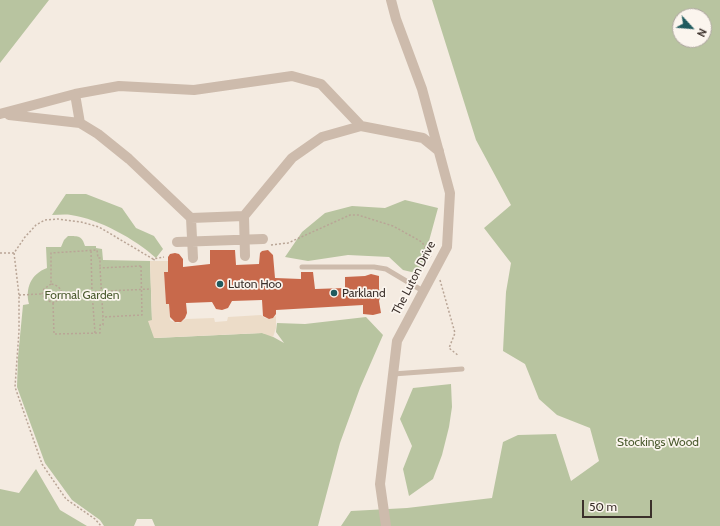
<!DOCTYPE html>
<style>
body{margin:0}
#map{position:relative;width:720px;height:526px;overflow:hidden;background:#f4ebe1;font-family:Cabin,sans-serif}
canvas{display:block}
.north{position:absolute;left:672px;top:8px;width:40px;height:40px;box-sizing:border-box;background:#fbf5ee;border:1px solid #aea6a0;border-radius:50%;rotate:116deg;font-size:11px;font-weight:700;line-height:16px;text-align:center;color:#3b302b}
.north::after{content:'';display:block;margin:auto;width:14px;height:18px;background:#1f5a5e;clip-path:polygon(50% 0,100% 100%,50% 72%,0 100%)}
.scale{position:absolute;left:582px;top:500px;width:70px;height:18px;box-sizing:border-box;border:2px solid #3b302b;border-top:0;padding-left:5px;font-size:12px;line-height:14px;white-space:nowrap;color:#3b302b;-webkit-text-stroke:3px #fbf5ee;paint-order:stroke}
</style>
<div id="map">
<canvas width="720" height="526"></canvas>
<div class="north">N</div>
<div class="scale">50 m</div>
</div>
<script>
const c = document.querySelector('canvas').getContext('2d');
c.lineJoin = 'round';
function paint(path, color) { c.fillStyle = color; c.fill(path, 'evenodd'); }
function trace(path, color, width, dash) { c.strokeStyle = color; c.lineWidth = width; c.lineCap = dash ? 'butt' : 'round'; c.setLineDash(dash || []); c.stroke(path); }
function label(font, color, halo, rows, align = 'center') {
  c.font = font + ' Cabin,sans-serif'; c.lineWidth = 3.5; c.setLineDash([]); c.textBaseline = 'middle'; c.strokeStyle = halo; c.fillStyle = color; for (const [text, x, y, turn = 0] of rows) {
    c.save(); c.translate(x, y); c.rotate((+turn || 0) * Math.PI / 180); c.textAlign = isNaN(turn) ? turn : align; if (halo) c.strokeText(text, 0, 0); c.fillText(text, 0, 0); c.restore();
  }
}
const green = new Path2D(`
 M 0,0 L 49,0 L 0,63 Z
 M 432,0 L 720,0 L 720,526 L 341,526 L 351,511 L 407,508 L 492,498 L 503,442 L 518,435 L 556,434 L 571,481 L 599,461 L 590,428 L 557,415 L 539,399 L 525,364 L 503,351 L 506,292 L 511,263 L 484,228 L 511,205 L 476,140 ZM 680,16 L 704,16 L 704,40 L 680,40 Z
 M 66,194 L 86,194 L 122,208 L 136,228 L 154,236 L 163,249 L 156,258 C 135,239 99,219 71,215 C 65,214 58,215 52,215 Z
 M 405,200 L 438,208 L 420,274 L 403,270 L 389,257 L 348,255 L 308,261 L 285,257 L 302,232 L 325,213 L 352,206 L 385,208 Z
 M 68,236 C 79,236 82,236 85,246 L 96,246 L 96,248 L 102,249 L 103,260 L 150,261 L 152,321 L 149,321 L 155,338 L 262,333 L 268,334 L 284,343 L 276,332 L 277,323 L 305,324 L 366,317 L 383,335 L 360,388 L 340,443 L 318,526 L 155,526 L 152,519 L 137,519 L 134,526 L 104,526 L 100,520 L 72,500 L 45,463 L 17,387 L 18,357 L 23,305 L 29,304 C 25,288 31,274 47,268 L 46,247 L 61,247 L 64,240 Z
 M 451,384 L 452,407 L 449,427 L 442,455 L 433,479 L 409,496 L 403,469 L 412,446 L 400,419 L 413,388 Z
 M 36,469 L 60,510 L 87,526 L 0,526 L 0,489 L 19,493 Z`);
const plaza = new Path2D(`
 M 150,261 L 168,261 L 168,272 L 164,272 L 166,304 L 169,304 L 170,320 L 172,321 L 178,323 L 186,319 L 214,318 L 215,322 L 227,321 L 228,317 L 261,315 L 265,318 L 270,319 L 276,316 L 276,328 L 273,337 L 262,333 L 154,338 L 148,321 L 152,320 Z`);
const building = new Path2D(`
 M 210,250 L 235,250 L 236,265 L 259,264 L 260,253 L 262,251 L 268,250 L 273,255 L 275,278 L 301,279 L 301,272 L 313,272 L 315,289 L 345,288 L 345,277 L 365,276 L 371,274 L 379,276 L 379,289 L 381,294 L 379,301 L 381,313 L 373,315 L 363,314 L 363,305 L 276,310 L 276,314 L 273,318 L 269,319 L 263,316 L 262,300 L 232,301 L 228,308 L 222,310 L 216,309 L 212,302 L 186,303 L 187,313 L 185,318 L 181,322 L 175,322 L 170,317 L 169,304 L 166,304 L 164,272 L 168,272 L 168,257 L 170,254 L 175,253 L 179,254 L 183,259 L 183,267 L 210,264 Z`);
const path = new Path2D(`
 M 271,245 L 288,243 L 350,215 L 358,215 L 393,226 L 422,242 L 431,257
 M 91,251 L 92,292 L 95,333
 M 0,253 L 14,253 L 25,237 L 36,225 L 45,220 L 58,219 L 81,222 L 99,227 L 153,259 L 164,257
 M 14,253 L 19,295 L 19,331 L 15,387 L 42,464 L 66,499 L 95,519 L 101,526
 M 153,259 L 156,261
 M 141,266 L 142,315 L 103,317 L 100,268 Z
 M 440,280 L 455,333 L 449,348 L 459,356
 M 51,284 L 44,289 L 42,294 L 45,299 L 53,303 L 61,298 L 62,293 C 60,287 57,285 51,284 L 51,253 L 97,250 L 98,258 L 100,258 L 100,268
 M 63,293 L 151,289
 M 19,295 L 41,294
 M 53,303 L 54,334 L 100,333 L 100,325 L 103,325 L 103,317`);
const lane = new Path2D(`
 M 302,267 L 374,267 L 386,269 L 423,291
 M 393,374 L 462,369`);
const street = new Path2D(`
 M 75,94 L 80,123
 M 0,114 L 75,94 L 119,86 L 194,90 L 292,76 L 321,84 L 361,126 L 423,138 L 439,151
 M 9,115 L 80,123 L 98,134 L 129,159 L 191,218 L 193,258
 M 191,218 L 244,216
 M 177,242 L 263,239
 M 245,256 L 244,216 L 292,158 L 322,137 L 361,126
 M 386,526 L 380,484 L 397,341 L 447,247 L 450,193 L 422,89 L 396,19 L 391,0`);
const markers = [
 [220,284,4,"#1f5a5e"],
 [334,293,4,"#1f5a5e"]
];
const streetNames = [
 ["The Luton Drive",414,278,-63]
];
const poiNames = [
 ["Luton Hoo",228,284],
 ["Parkland",342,293]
];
const parkNames = [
 ["Formal Garden",82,295],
 ["Stockings Wood",658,442]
];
paint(green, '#b8c4a0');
paint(plaza, '#ecdcc8');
paint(building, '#c8694b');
trace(path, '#b9a596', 1.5, [2, 2]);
trace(lane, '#cdbbac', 5);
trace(street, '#cdbbac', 10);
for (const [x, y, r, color] of markers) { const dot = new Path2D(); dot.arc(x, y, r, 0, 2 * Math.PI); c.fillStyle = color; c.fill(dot); trace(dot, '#fbf5ee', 1.5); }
label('12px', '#3b302b', '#fbf5ee', streetNames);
label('12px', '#3b302b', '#fbf5ee', poiNames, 'left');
label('12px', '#4a5a2e', '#fbf5ee', parkNames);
</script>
